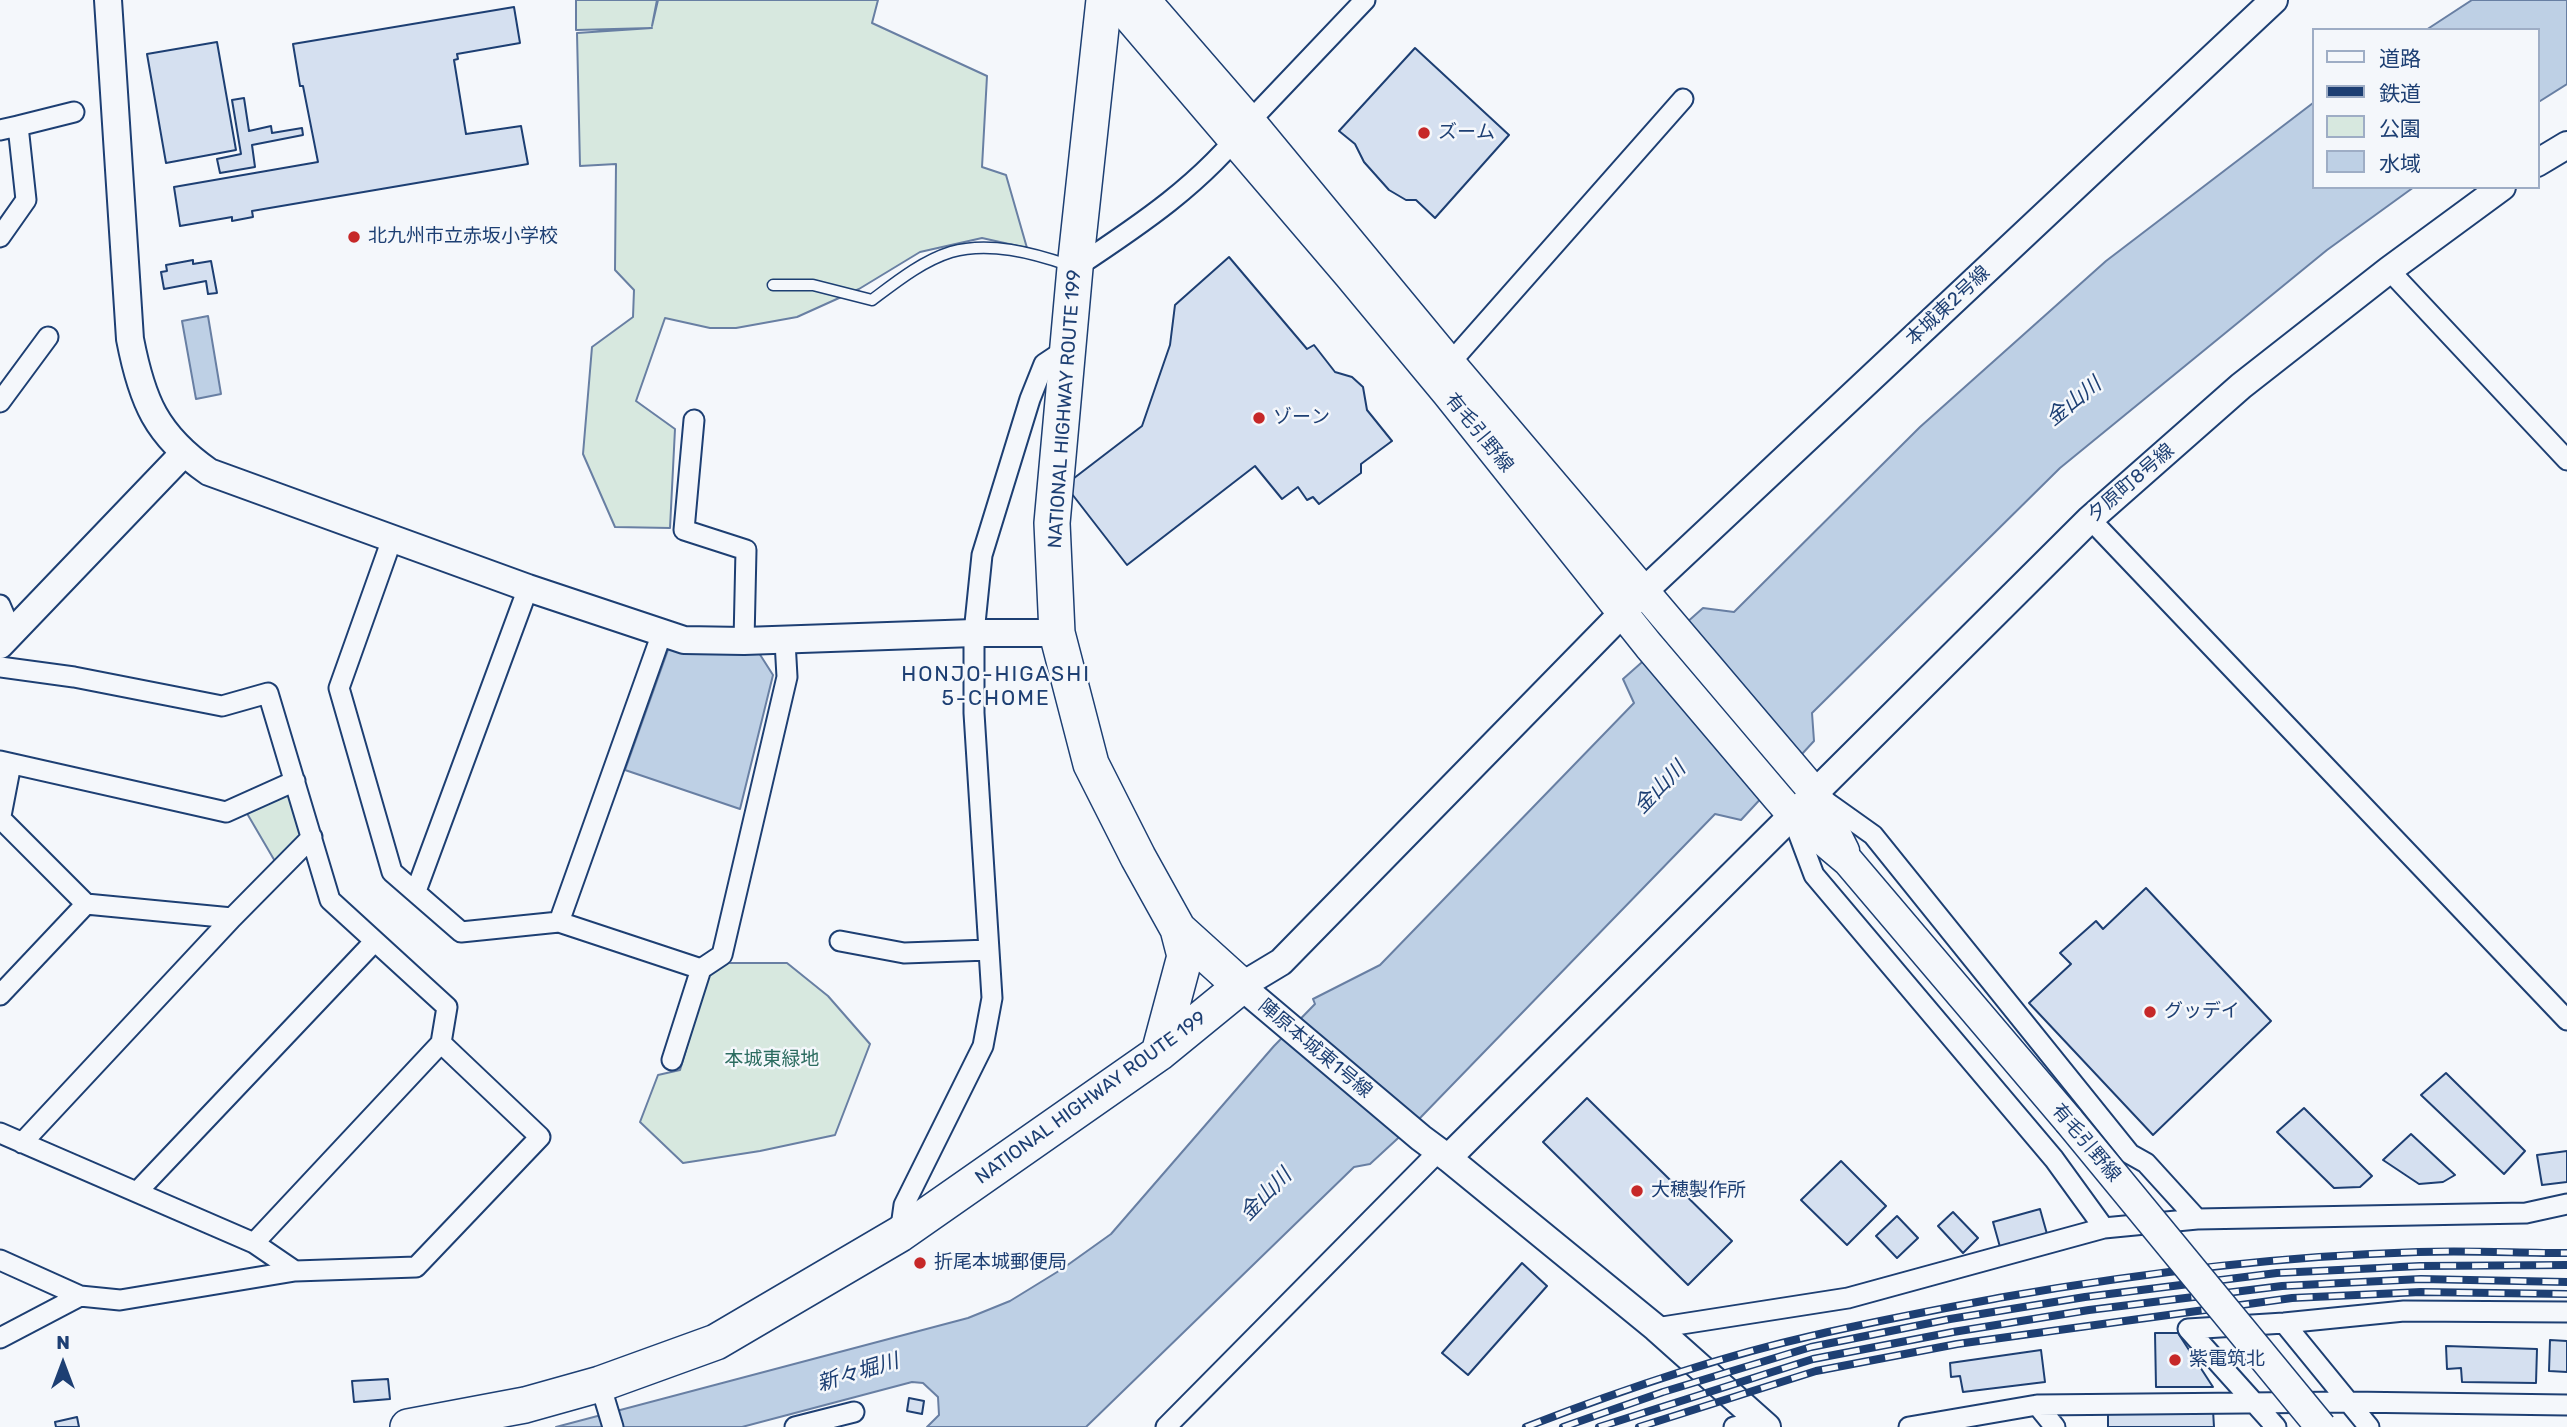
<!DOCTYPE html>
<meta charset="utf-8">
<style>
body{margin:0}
#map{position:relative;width:2567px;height:1427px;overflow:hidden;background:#f4f7fb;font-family:Rubik,"Noto Sans JP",sans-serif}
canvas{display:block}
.legend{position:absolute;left:2312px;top:28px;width:228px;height:161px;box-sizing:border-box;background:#f4f7fb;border:2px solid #9eadc5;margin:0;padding:9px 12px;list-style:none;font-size:21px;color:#1d3f73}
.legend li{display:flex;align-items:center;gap:14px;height:35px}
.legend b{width:35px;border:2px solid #9eadc5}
.north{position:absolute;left:28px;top:1329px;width:70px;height:70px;-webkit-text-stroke:5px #f4f7fb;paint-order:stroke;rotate:0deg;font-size:19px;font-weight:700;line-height:28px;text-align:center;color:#1d3f73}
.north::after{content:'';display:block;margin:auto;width:24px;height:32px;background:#1d3f73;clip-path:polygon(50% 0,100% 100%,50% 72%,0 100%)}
</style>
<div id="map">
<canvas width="2567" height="1427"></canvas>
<ul class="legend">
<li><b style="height:9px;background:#f4f7fb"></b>道路</li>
<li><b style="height:9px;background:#1d3f73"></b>鉄道</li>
<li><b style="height:19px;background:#d7e8df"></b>公園</li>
<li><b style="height:19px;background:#bed0e5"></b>水域</li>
</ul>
<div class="north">N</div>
</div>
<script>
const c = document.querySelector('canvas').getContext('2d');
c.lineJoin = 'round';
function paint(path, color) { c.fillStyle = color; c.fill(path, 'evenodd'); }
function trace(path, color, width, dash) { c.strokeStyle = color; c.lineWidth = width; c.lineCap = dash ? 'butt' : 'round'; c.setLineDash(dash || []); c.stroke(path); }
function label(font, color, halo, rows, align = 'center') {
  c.font = font + ' Rubik,"Noto Sans JP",sans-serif'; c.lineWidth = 5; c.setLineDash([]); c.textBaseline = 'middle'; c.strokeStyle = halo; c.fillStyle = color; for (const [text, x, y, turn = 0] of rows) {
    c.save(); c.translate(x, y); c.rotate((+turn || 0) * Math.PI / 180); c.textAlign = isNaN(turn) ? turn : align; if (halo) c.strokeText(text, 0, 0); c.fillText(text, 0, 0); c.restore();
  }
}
const green = new Path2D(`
 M 576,0 L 657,0 L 652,26 L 658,0 L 878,0 L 872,23 L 987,76 L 982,167 L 1006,175 L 1027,248 L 982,238 L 920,252 L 859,289 L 797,317 L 736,328 L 710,328 L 665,318 L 636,401 L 675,429 L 670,528 L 615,527 L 583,454 L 592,347 L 633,317 L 634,290 L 615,270 L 616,164 L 580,166 L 577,33 L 652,28 L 576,30 Z
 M 283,793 L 296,799 L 302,839 L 276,863 L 245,810 Z
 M 722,963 L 787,963 L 828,996 L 870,1044 L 835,1135 L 760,1151 L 683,1163 L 640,1122 L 658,1075 L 680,1070 L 709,972 Z`);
const water = new Path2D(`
 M 2472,0 L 2567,0 L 2567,84 L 2537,103 L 2537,30 L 2426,30 Z
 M 2313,103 L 2313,187 L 2414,187 L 2327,250 L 2060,468 L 1812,713 L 1814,741 L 1741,820 L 1715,814 L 1421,1117 L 1370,1164 L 1354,1167 L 1086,1427 L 927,1427 L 939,1415 L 938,1397 L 923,1383 L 912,1382 L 742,1427 L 556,1427 L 968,1318 L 1010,1301 L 1062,1269 L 1111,1234 L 1274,1046 L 1315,1004 L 1313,999 L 1380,965 L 1634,703 L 1623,679 L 1703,608 L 1734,612 L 1920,427 L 2106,261 Z
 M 208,316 L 221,394 L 196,399 L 182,321 Z
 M 669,647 L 759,653 L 773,675 L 740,809 L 625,770 Z`);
const building = new Path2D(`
 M 514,7 L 520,43 L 457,54 L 458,59 L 454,60 L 466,134 L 521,126 L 528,164 L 252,211 L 253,217 L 232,221 L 232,217 L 180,226 L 174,187 L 318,162 L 303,86 L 300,86 L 293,44 Z
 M 217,42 L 236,150 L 166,163 L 147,54 Z
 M 1415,48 L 1509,135 L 1435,218 L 1416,200 L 1406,200 L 1389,190 L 1364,162 L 1355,144 L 1339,131 Z
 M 244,98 L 249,131 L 271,126 L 272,133 L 302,128 L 303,135 L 252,145 L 255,167 L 220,173 L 217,159 L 241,154 L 232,100 Z
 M 1229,257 L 1307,349 L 1314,345 L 1335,372 L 1352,377 L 1363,387 L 1367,410 L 1392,441 L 1361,464 L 1361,473 L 1319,504 L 1313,497 L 1307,500 L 1298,487 L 1282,499 L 1255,466 L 1127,565 L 1065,485 L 1142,426 L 1170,345 L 1175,305 Z
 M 193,260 L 193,264 L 211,261 L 217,293 L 208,294 L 206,281 L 164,289 L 161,272 L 167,271 L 166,265 Z
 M 2146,888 L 2271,1021 L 2153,1135 L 2029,1003 L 2071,964 L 2060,953 L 2096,921 L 2103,929 Z
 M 2446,1073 L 2525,1151 L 2504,1174 L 2421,1095 Z
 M 1587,1098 L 1732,1241 L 1688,1285 L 1543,1142 Z
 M 2304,1108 L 2372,1176 L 2360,1187 L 2334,1188 L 2277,1132 Z
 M 2411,1134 L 2455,1175 L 2443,1182 L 2419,1184 L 2383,1160 Z
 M 2567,1151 L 2567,1182 L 2542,1185 L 2537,1155 Z
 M 1841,1161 L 1886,1206 L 1847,1245 L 1801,1200 Z
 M 2040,1209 L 2047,1234 L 2000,1247 L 1993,1222 Z
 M 1953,1212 L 1978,1238 L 1963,1253 L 1938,1226 Z
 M 1897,1216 L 1918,1238 L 1897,1258 L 1876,1236 Z
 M 1522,1263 L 1547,1286 L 1468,1375 L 1442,1353 Z
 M 2155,1333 L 2178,1333 L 2213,1387 L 2156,1387 Z
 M 2550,1340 L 2567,1341 L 2567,1372 L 2549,1371 Z
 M 2446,1346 L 2537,1349 L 2536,1383 L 2462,1382 L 2461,1368 L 2447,1369 Z
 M 2041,1350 L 2045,1382 L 1963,1392 L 1960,1376 L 1951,1377 L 1950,1363 Z
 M 388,1379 L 390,1399 L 354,1402 L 352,1381 Z
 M 909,1398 L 924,1401 L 922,1414 L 907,1411 Z
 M 2213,1410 L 2214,1427 L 2108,1427 L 2108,1413 Z
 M 77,1417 L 79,1427 L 56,1427 L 55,1422 Z`);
const lane = new Path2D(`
 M 773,285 L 813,285 L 872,300 C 896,282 922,261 951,252 C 989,241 1033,253 1068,265`);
const street = new Path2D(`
 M 18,126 L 74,112
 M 0,130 L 18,126 L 26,200 L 0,237
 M 1075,268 C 1140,225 1203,183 1250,121 L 1365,0
 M 2389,270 L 2567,460
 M 1450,363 L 1683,99
 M 0,402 L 48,337
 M 694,420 L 684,530 L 746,550 L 744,641
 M 2090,519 L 2567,1020
 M 392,539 L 339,688 L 392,872 L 461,932 L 559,922 L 662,633
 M 0,605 L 12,633
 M 0,667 L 74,677 L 222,706 L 268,693 L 330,900 L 447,1007 L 441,1043
 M 0,761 L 226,812 L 295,781
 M 1821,798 L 1873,835 L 2130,1154 L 2146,1163 L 2197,1219
 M 1793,819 L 1814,875 L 2054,1159 L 2104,1228
 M 2,820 L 86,904 L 232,918
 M 0,821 L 11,764
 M 416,891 L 528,588
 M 559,922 L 701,969 L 722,955 L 787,677 L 785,641
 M 840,941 L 904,953 L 989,950
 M 0,995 L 86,904
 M 672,1060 L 701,969
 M 0,1133 L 254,1243 L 295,1271
 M 22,1143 L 232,918 L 312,837
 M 137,1192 L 374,942
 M 900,1234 L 904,1205 L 983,1046 L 992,998 L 974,713 L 974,633 L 982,555 L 1030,399 L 1044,364 L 1068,348
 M 0,1260 L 80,1296
 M 2284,1323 L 2369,1427
 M 1656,1328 L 1848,1298 L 2104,1228 L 2197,1219 L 2526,1213 L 2567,1204
 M 0,1338 L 80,1296 L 120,1300 L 295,1271 L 416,1267 L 540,1137 L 441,1043 L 254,1243
 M 600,1384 L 613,1427
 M 2037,1405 L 2055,1427
 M 795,1427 L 854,1412
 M 1166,1427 L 1439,1151
 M 1734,1427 L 1760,1421
 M 1909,1427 L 2037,1405 L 2349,1402 L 2567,1405
 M 2276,1427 L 2188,1329 L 2284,1323 L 2404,1311 L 2567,1312`);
const secondary = new Path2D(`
 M 108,0 L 130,339 C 142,401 156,435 209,472 L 528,588 L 684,640 L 744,641 L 974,633 L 1057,633
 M 2537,163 L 2567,145
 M 0,645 L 183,454
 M 1448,1158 L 2090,519 L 2241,386 L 2389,270 L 2502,187
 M 1767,1427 L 1656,1328 L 1448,1158 L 1421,1138 L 1241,986 L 1281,962 L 1643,592 L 2274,0`);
const primary = new Path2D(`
 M 1114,0 L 1349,275 L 1447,393 L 1649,646 L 1778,798 L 1792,814 L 1848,861 L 2069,1121
 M 1145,0 L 1250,121 L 1450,363 L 1815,793 L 1844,851`);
const highway = new Path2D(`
 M 1159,1053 L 1185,956 L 1178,929
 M 408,1427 L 525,1405 L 600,1384 L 716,1342 L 900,1234 L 1159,1053 L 1241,986 L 1178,929 L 1138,857 L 1091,764 L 1057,633 L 1052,523 L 1075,268 L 1104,0`);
const rail = new Path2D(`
 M 1526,1427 C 1619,1391 1714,1358 1811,1336 C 1875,1321 1940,1309 2004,1297 C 2141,1273 2279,1256 2418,1252 C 2467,1250 2517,1253 2567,1253
 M 1563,1427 L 1663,1392 L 1811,1347 L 1950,1319 L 2085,1297 L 2277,1273 L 2420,1266 L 2567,1265
 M 1599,1427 L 1813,1359 L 1953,1332 L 2089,1310 L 2282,1286 L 2421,1279 L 2567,1282
 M 1639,1427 L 1816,1371 L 1957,1344 L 2292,1298 L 2421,1292 L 2567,1294`);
const primaryBridge = new Path2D(`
 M 2069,1121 L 2321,1427`);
const markers = [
 [1424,133,7,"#c62828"],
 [354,237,7,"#c62828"],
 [1259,418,7,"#c62828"],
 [2150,1012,7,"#c62828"],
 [1637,1191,7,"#c62828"],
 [920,1263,7,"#c62828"],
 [2175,1360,7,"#c62828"]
];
const poiNames = [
 ["ズーム",1438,133],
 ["北九州市立赤坂小学校",368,237],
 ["ゾーン",1273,418],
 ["グッデイ",2164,1012],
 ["大穂製作所",1651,1191],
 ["折尾本城郵便局",934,1263],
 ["紫電筑北",2189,1360]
];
const streetNames = [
 ["本城東2号線",1948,306,-43],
 ["NATIONAL HIGHWAY ROUTE 199",1065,409,-86],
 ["有毛引野線",1479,433,51],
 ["夕原町8号線",2131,483,-41],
 ["陣原本城東1号線",1315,1049,40],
 ["NATIONAL HIGHWAY ROUTE 199",1091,1098,-36],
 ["有毛引野線",2086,1143,50]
];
const parkNames = [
 ["本城東緑地",772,1060]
];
const waterNames = [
 ["金山川",2074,402,-39],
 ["金山川",1660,788,-46],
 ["金山川",1266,1195,-46],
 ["新々堀川",858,1373,-17]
];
const neighbourhoodNames = [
 ["HONJO-HIGASHI",996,675],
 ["5-CHOME",996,699]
];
paint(green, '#d7e8df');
trace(green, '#687fa3', 2);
paint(water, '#bed0e5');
trace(water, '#687fa3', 2);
paint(building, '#d5e0f0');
trace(building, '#1d3f73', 2);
trace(lane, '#1d3f73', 13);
trace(street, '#1d3f73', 23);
trace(secondary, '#1d3f73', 30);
trace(primary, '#1d3f73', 33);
trace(highway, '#1d3f73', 38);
trace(lane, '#f4f7fb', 10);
trace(street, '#f4f7fb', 19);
trace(secondary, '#f4f7fb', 26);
trace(primary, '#f4f7fb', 30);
trace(highway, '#f4f7fb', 35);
trace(rail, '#1d3f73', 8);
trace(rail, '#f4f7fb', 5, [16]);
trace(primaryBridge, '#1d3f73', 33, []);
trace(primaryBridge, '#f4f7fb', 30);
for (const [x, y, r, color] of markers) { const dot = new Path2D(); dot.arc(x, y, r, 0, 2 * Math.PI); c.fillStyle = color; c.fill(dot); trace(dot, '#f4f7fb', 2.5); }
label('19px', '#1d3f73', '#f4f7fb', poiNames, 'left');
label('19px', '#1d3f73', '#f4f7fb', streetNames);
label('19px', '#2c6c60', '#f4f7fb', parkNames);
label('italic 21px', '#1d3f73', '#f4f7fb', waterNames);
c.letterSpacing = '2px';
label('21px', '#1d3f73', '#f4f7fb', neighbourhoodNames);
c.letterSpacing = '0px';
</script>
